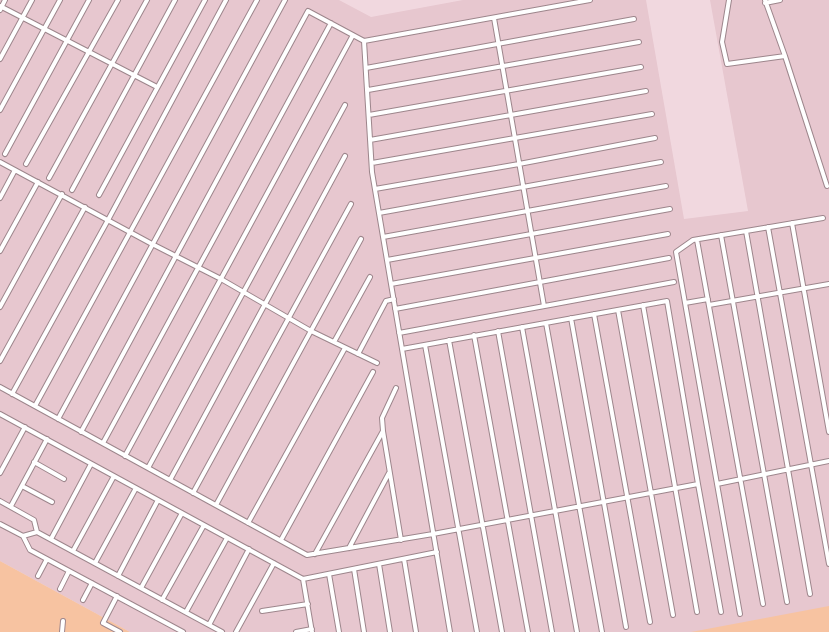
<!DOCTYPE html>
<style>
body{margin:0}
canvas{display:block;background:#f1d8df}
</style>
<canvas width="829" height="632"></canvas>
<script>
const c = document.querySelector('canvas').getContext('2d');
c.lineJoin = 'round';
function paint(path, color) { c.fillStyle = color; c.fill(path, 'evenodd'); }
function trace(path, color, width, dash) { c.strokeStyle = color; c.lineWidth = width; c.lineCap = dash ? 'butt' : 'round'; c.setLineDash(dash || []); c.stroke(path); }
const built = new Path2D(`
 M 0,0 L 339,0 L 371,17 L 463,0 L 646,0 L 684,219 L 748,211 L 710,0 L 829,0 L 829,617 L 739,632 L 130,632 L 0,561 Z`);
const green = new Path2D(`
 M 0,561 L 130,632 L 0,632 Z
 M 829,606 L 829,632 L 691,632 Z`);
const service = new Path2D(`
 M 729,0 L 722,42 L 727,64 L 785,56
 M 765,0 L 785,56 L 827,186
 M 765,3 L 780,0
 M 0,6 L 157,87
 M 0,10 L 5,0
 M 494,18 L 544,306
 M 0,59 L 32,0
 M 366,68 L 634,19
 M 368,90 L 639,42
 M 0,110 L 60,0
 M 369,115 L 641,67
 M 370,140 L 646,91
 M 5,154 L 89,0
 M 0,162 L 152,244 L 221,279 L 311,331 L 377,363
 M 372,163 L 652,114
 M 26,164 L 118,0
 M 49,178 L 147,0
 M 375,189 L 519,164 L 655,138
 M 72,190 L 175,0
 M 99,195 L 205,0
 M 0,198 L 15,170
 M 379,213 L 661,162
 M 792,223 L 829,432
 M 768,227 L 829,564
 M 746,231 L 810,594
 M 721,235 L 787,602
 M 383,237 L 666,186
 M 697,240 L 763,604
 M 0,251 L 38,182
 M 387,260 L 670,209
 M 391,284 L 668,234
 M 685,303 L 708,299
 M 643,305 L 697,612
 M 709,305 L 829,284
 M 0,307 L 62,194
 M 395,309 L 669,258
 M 618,310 L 673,615
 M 594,314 L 650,622
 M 571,318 L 626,627
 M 546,323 L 602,632
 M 522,327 L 577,632
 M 498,331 L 552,632
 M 399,333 L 674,282
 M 474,335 L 528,632
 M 449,340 L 502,632
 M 334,342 L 370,277
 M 425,345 L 477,632
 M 402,349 L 667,301 L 698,484 L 721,612
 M 358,354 L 386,301 L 394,299
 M 0,361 L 85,207
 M 0,387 L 307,555 L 433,534 L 698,484
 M 12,394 L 108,220 L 226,0
 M 35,406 L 257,0
 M 0,414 L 303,579 L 437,552
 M 58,419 L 285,0
 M 383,431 L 382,418 L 396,388
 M 81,432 L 308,11 L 364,41
 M 103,443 L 331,23
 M 125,456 L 353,35
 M 34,462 L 64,479
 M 148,468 L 345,105
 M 0,473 L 25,427
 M 170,480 L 345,156
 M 717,484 L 829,461
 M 22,486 L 52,502
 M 193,493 L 351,204
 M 0,501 L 34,520 L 37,532
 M 216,505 L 361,239
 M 11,506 L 47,439
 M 248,523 L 345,348
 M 0,524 L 23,536 L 37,532 L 222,632
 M 23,536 L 30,550 L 183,632
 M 51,539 L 91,464
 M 281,540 L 373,372
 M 349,548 L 389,473
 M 73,551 L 114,476
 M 315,554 L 383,431 L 401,540
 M 404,559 L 416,632
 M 95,563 L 136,488
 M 379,564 L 390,632
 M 354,569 L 364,632
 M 329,574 L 339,632
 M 38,576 L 47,559
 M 118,576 L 158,500
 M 303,579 L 312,632
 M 141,588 L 182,513
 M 60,589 L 69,571
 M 117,596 L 103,623 L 120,632
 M 83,600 L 92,583
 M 162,600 L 204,525
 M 262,611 L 308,604
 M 186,612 L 227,538
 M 740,614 L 676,252 L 693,240 L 823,218
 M 209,625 L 249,549
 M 62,632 L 63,621
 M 236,632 L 274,563
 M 296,632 L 312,629
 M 450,632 L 372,172 L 364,41 L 590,0`);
paint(built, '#e7c7cf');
paint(green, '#f7c3a1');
trace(service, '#9d868c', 6);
trace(service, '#fff', 4);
</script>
